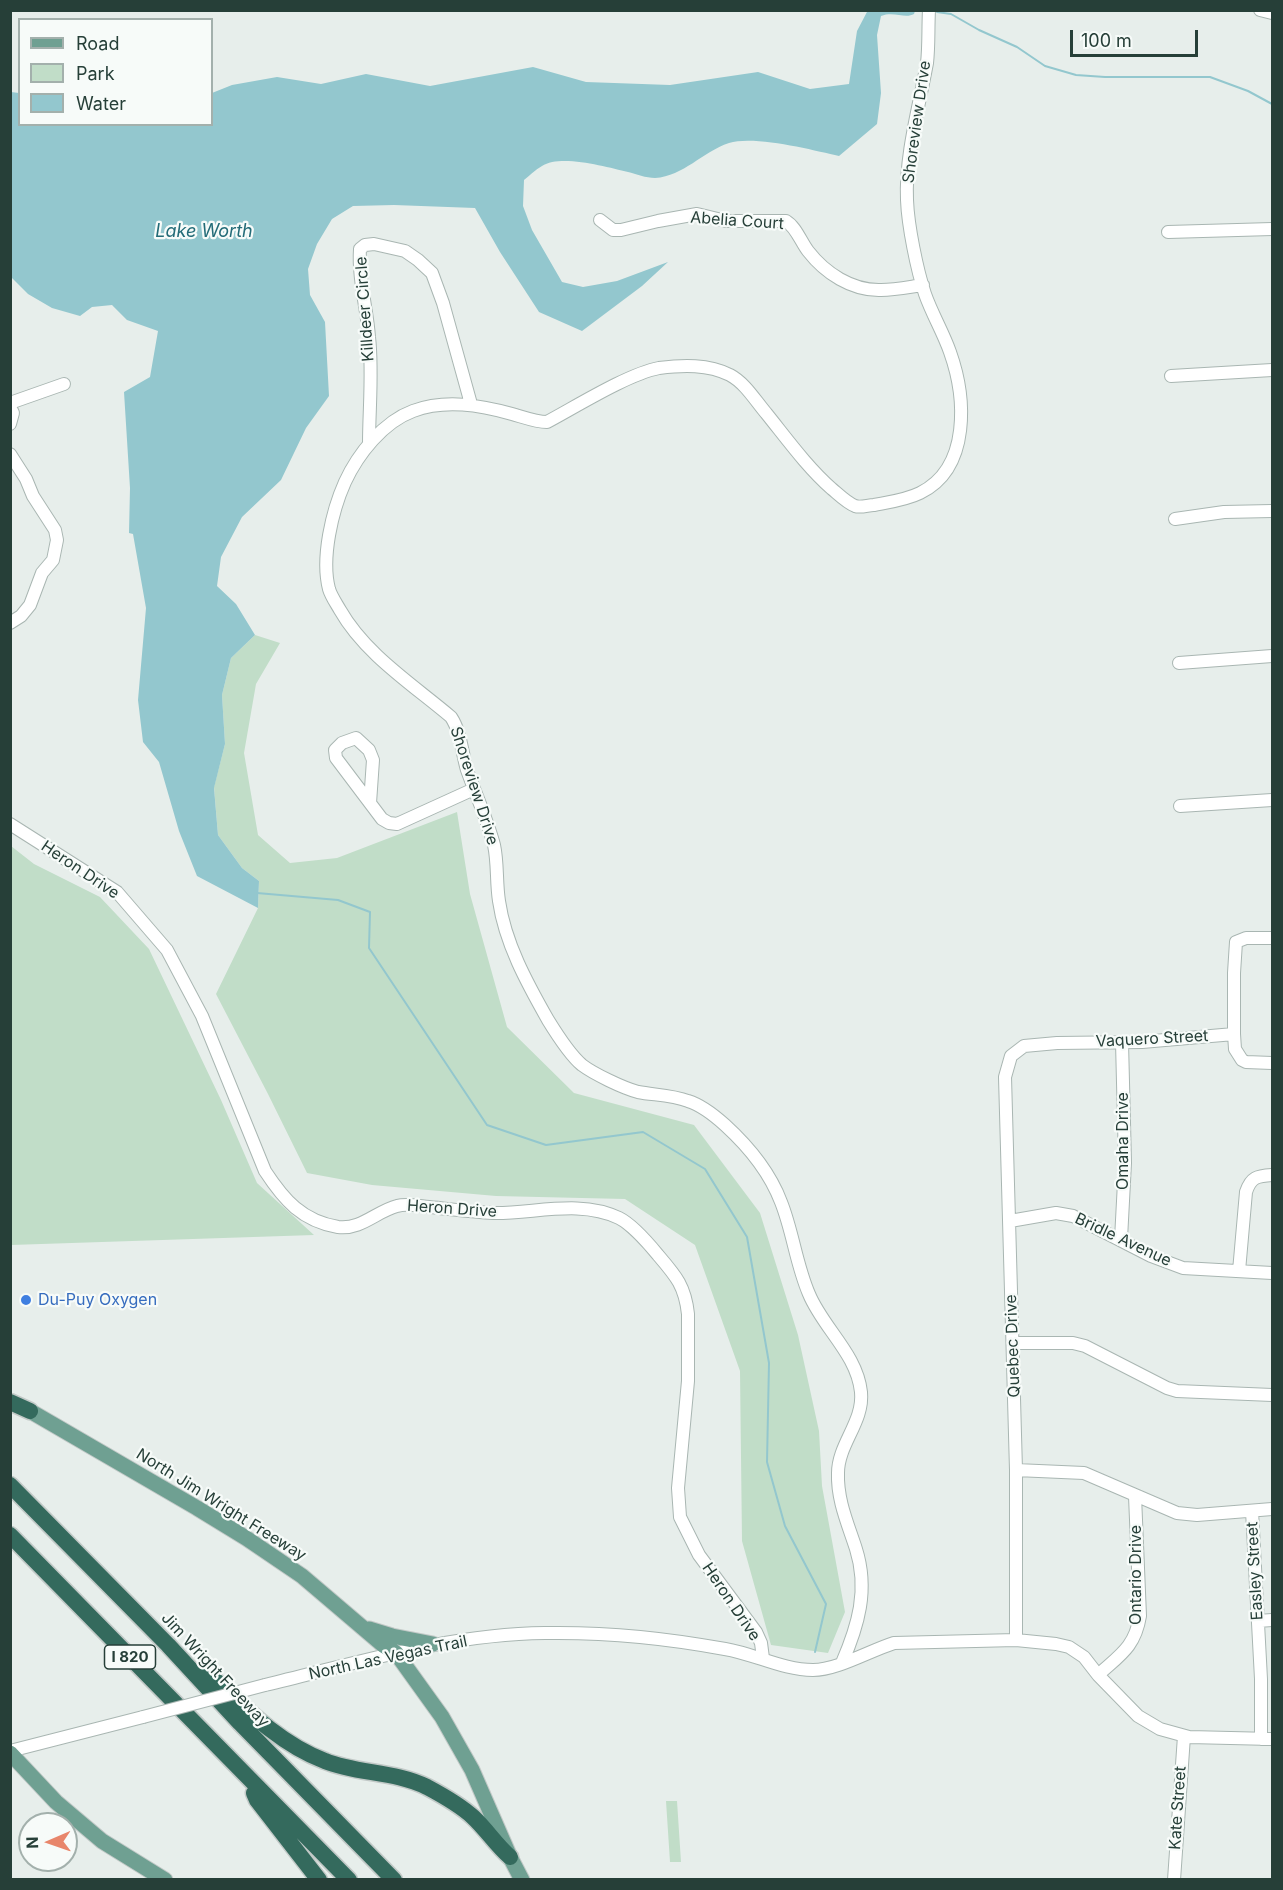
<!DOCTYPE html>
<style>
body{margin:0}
#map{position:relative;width:1283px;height:1890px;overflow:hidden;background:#e7eeeb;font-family:Inter,sans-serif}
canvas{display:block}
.frame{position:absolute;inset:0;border:12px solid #263f38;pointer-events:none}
.legend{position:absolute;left:18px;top:18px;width:195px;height:108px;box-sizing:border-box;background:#f7fbf9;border:2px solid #a3b0ac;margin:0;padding:8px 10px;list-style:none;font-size:18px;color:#263f38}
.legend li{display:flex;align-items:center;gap:12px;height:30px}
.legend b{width:30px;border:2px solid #a3b0ac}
.north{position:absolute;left:18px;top:1812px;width:60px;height:60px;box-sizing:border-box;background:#f7fbf9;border:2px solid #a3b0ac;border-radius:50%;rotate:268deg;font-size:16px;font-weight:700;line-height:24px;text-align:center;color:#263f38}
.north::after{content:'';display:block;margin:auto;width:21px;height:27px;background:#e8866b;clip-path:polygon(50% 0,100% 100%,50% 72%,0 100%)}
.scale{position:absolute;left:1070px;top:30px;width:128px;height:27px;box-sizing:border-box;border:3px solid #263f38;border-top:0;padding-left:8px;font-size:18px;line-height:21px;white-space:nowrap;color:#263f38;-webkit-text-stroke:4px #f7fbf9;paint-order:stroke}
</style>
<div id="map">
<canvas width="1283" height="1890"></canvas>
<div class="frame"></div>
<ul class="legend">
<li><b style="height:8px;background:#6fa092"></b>Road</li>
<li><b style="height:16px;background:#c1ddc8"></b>Park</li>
<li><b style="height:16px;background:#93c7ce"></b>Water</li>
</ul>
<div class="north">N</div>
<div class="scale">100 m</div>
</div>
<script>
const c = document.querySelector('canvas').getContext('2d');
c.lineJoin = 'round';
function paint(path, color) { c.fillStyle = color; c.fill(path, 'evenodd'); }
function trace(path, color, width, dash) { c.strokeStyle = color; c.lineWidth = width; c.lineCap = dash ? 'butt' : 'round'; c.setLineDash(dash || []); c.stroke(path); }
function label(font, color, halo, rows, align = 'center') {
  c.font = font + ' Inter,sans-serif'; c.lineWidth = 4.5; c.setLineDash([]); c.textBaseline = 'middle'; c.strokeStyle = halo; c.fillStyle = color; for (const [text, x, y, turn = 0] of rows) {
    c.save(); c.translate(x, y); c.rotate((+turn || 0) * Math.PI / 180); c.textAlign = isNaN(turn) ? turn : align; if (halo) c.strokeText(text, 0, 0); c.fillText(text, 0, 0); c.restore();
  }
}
const green = new Path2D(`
 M 255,635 L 280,643 L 256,684 L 244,753 L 258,835 L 290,863 L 337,858 L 457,812 L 470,894 L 507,1027 L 574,1093 L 694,1125 L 760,1213 L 798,1335 L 819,1431 L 822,1486 L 845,1612 L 828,1653 L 771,1645 L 742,1541 L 740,1371 L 695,1245 L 625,1199 L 496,1196 L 372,1185 L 307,1173 L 268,1094 L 216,994 L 258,908 L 259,881 L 242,868 L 218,835 L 214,787 L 225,744 L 222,695 L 231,658 Z
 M 11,846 L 34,864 L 100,897 L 149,949 L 221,1100 L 257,1183 L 314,1235 L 11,1245 Z
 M 666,1801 L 677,1801 L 681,1862 L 670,1862 Z`);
const water = new Path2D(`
 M 868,10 L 915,11 L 914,14 C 905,19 894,11 881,16 L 877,35 L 881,93 L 877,124 L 839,156 C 813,150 754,135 729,143 C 702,152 684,176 655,178 C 646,178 636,174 628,172 C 606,167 561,154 542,166 C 535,170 529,176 524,180 L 523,206 L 532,230 L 562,282 L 583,287 L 617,281 L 668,262 L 642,286 L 582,331 L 539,312 L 500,252 L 475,208 L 394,205 L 353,206 L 332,219 L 317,244 L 308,269 L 310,295 L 325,322 L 329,396 L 306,428 L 281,480 L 242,517 L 221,557 L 217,586 L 236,604 L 255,635 L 231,658 L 222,695 L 225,744 L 214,788 L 218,835 L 242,868 L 259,881 L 258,908 L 197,876 L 179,831 L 159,762 L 143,742 L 138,700 L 146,608 L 133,534 L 129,533 L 130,488 L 124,392 L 150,377 L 158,331 L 127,320 L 112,305 L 92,307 L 80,316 L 52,308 L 28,294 L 11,277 L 11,92 L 19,93 L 20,124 L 212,124 L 212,93 L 232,85 L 277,77 L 321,84 L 366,74 L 430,86 L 533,67 L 586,82 L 670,85 L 758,72 L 810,89 L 849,84 L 857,31 Z`);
const stream = new Path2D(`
 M 937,12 L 951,14 L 979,30 L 1017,47 L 1045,66 L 1076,75 L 1105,77 L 1210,77 L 1248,91 L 1272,104
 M 257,893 L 338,900 L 370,912 L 369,948 L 487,1125 L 546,1145 L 643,1132 L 705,1169 L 747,1237 L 769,1363 L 767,1462 L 785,1526 L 826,1604 L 815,1652`);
const minor = new Path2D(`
 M 1260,10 L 1272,13
 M 600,220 L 613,230 L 621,230 L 658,221 L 697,214 L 726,221 L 786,221 C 796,227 801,242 808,251 C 825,273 852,291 881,290 C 895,290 909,287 923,285
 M 1168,232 L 1272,229
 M 1171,376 L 1272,370
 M 10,403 L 64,384
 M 10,407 L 13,413 L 10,424
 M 369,444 C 369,409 373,372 369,337 C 367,308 358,279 360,249 L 365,245 L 374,244 L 405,251 L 418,260 L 432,273 L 443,303 L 471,404
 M 10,454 L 26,479 L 33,496 L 55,530 L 57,540 L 53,560 L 42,573 L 30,605 L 21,616 L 10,623
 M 1175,519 L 1224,512 L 1272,511
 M 1179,663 L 1272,656
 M 370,803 L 373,760 L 369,750 L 356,738 L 342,743 L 335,750 L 336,758 L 382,819 L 389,823 L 397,824 L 474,789
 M 1180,806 L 1272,800
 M 10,824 L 117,892 L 167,950 L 202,1016 L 265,1171 C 284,1200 302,1221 338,1227 C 361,1230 377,1211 397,1206 C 407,1203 419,1206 429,1207 C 450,1209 471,1212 493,1213 C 533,1214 580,1199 619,1218 C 631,1224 649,1244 658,1255 C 676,1276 685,1286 688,1314 L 688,1381 L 678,1488 L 680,1517 L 699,1555 L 756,1632 L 761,1643 L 763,1658
 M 1272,938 L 1246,938 L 1236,942 L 1234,973 L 1234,1034 L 1235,1049 L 1242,1060 L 1246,1062 L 1272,1063
 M 1010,1221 L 1056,1213 L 1073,1216 L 1151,1256 L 1183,1268 L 1272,1273
 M 1121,1239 L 1125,1163 L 1122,1042
 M 1239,1271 L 1246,1192 C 1251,1177 1257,1176 1272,1175
 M 1013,1343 L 1073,1343 L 1085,1346 L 1167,1388 L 1177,1391 L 1272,1395
 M 1016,1470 L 1084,1473 L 1177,1513 L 1197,1515 L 1272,1509
 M 1252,1511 L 1261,1679 L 1261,1739
 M 1258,1621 L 1272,1620
 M 1016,1640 L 1016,1470 L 1005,1077 L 1011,1056 L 1024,1046 L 1057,1043 L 1142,1042 L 1234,1034
 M 842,1663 C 858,1626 869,1590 856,1549 C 848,1524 837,1500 838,1473 C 838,1444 864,1422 861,1392 C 857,1354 823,1328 809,1294 C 796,1264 793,1232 781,1202 C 770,1173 748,1146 725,1125 C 715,1116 701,1105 688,1101 C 672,1095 654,1095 638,1092 C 623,1088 594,1074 582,1065 C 570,1055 556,1033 548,1020 C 527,983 505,943 499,901 C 496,882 498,863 494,845 C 487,819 476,795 467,770 C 462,753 461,732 451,717 C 412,684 365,654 340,610 C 336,603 331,596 329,589 C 321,558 332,511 345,482 C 358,454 383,422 413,411 C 445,399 480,405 512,414 C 523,417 536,422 547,422 C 577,406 628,374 659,368 C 683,365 708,364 730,375 C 745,383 755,400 766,413 C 787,439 807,467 832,489 C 838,494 847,503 855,506 C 861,508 868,505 874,505 C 890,502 906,500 920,493 C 971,468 966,397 950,352 C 943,332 932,314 925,294 C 917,270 908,226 907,200 C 905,156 919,107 927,63 C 929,46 928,28 929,10
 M 1098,1675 C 1120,1655 1135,1647 1140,1616 L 1135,1496
 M 265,1685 C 357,1663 449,1634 545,1633 C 605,1632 666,1638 725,1649 C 755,1654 783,1670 813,1670 C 837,1670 869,1651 894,1643 L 1016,1640 L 1056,1644 L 1069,1647 L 1084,1657 L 1098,1675 L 1138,1716 L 1160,1729 L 1189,1737 L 1272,1739
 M 10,1751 L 143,1717
 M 1174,1880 L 1184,1736`);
const major = new Path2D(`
 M 30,1411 L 197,1508 L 246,1538 L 302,1576 L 383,1645 L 396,1653 L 442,1717 L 472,1770 L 510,1857 L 522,1880
 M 369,1629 L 392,1636 L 433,1644
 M 10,1753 L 56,1802 L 102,1841 L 165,1880`);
const highway = new Path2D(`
 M 10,1402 L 30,1411
 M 10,1485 L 168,1645 L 240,1723 L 394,1880
 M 10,1535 L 349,1880
 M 204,1670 C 241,1704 277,1743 325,1761 C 357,1774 395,1771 427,1787 C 442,1795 460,1805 473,1817 C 487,1830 496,1845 510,1857
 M 254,1793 L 257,1800 L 319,1880`);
const minorBridge = new Path2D(`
 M 143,1717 L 265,1685`);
const markers = [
 [26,1300,6,"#3f7fe0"]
];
const shields = [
 [130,1657,51]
];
const shieldNames = [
 ["I 820",130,1657]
];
const streetNames = [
 ["Shoreview Drive",917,122,-82],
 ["Abelia Court",737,221,4],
 ["Killdeer Circle",365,309,-94],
 ["Shoreview Drive",474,786,72],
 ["Heron Drive",80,870,34],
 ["Vaquero Street",1152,1039,-3],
 ["Omaha Drive",1123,1141,-90],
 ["Heron Drive",452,1209,4],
 ["Bridle Avenue",1123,1240,25],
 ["Quebec Drive",1013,1346,-92],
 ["North Jim Wright Freeway",221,1505,32],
 ["Easley Street",1255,1571,-93],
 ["Ontario Drive",1136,1575,-90],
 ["Heron Drive",731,1602,56],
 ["North Las Vegas Trail",388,1658,-12],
 ["Jim Wright Freeway",215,1670,47],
 ["Kate Street",1178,1808,-86]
];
const shopNames = [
 ["Du-Puy Oxygen",38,1300]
];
const waterNames = [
 ["Lake Worth",204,232]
];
paint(green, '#c1ddc8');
paint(water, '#93c7ce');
trace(stream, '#93c7ce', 2);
trace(minor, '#a9b6b2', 14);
trace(major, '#c2c9c7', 17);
trace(highway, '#c2c9c7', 19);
trace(minor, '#fff', 12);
trace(major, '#6fa092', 15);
trace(highway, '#346a5d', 16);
trace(minorBridge, '#a9b6b2', 14, []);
trace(minorBridge, '#fff', 12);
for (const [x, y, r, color] of markers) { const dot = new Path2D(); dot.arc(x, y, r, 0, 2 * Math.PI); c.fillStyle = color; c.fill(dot); trace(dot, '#f7fbf9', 2); }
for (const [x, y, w] of shields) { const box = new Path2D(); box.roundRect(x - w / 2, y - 12, w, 24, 4.5); c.fillStyle = '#f7fbf9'; c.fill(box); trace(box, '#263f38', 1.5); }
label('bold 15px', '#263f38', null, shieldNames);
label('16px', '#263f38', '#f7fbf9', streetNames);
label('16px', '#366cbe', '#f7fbf9', shopNames, 'left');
label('italic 18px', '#246c78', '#f7fbf9', waterNames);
</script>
